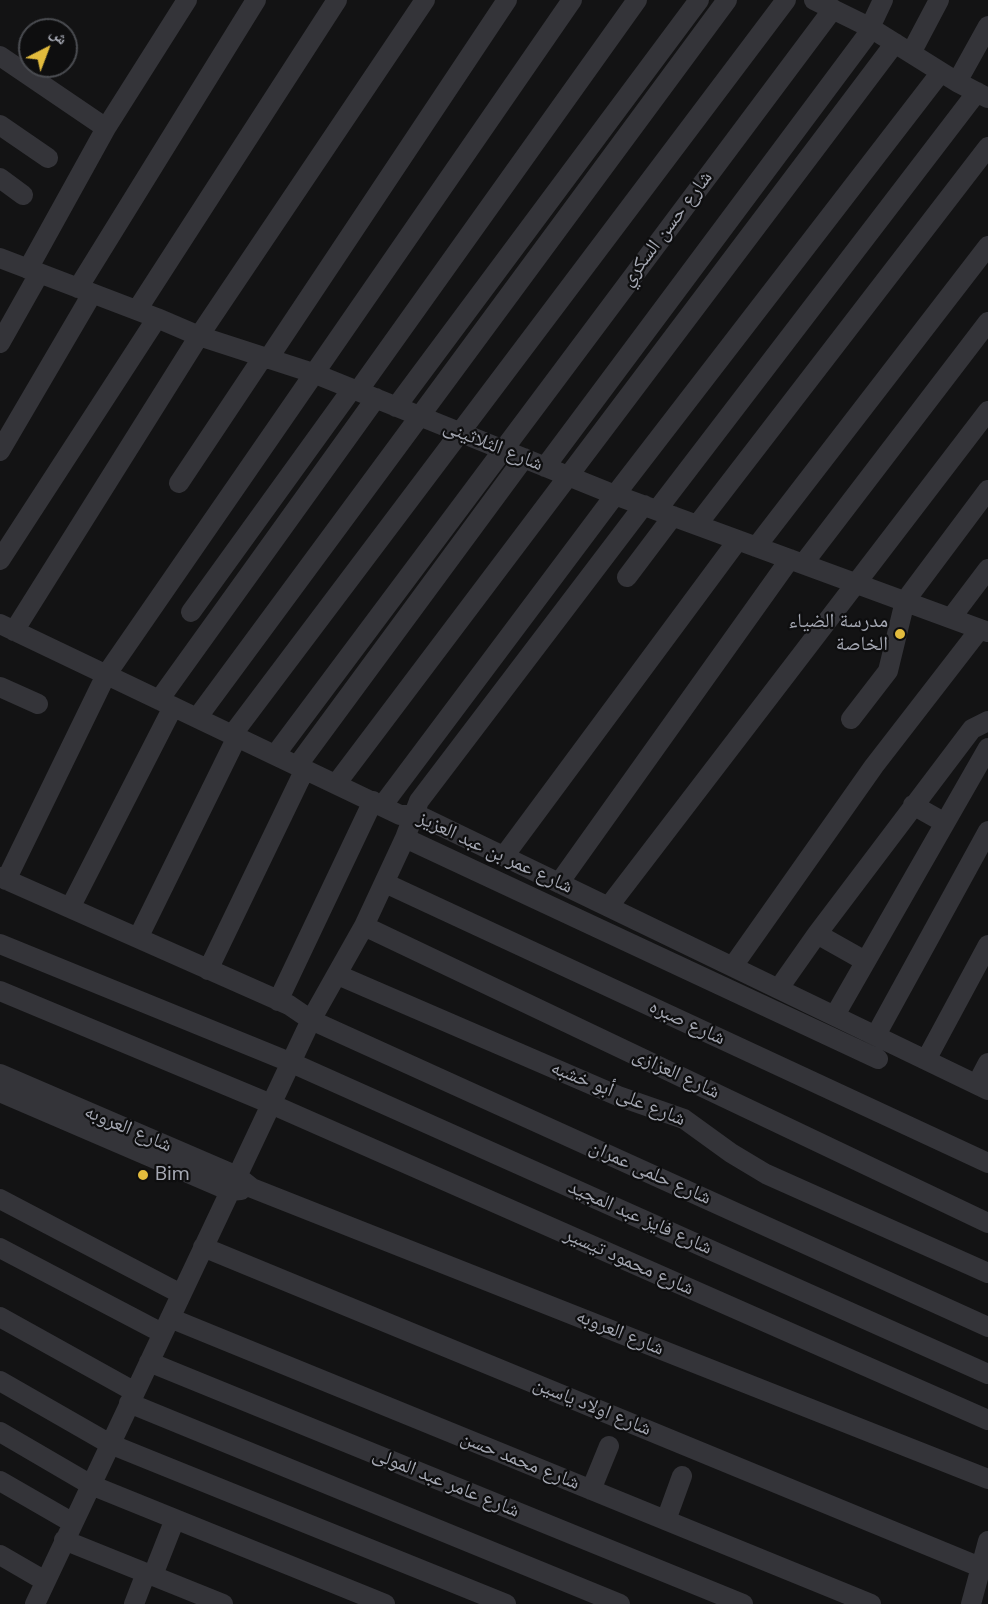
<!DOCTYPE html>
<meta charset="utf-8">
<style>
body{margin:0}
#map{position:relative;width:988px;height:1604px;overflow:hidden;background:#131314;font-family:"DM Sans","Noto Naskh Arabic",sans-serif}
canvas{display:block}
.north{position:absolute;left:18px;top:18px;width:60px;height:60px;box-sizing:border-box;background:#0e0e0f;border:2px solid #4a4c51;border-radius:50%;rotate:42deg;font-size:16px;font-weight:700;line-height:24px;text-align:center;color:#a5a8b3}
.north::after{content:'';display:block;margin:auto;width:21px;height:27px;background:#e2bb3d;clip-path:polygon(50% 0,100% 100%,50% 72%,0 100%)}
</style>
<div id="map">
<canvas width="988" height="1604"></canvas>
<div class="north">ش</div>
</div>
<script>
const c = document.querySelector('canvas').getContext('2d');
c.lineJoin = 'round';
function trace(path, color, width, dash) { c.strokeStyle = color; c.lineWidth = width; c.lineCap = dash ? 'butt' : 'round'; c.setLineDash(dash || []); c.stroke(path); }
function label(font, color, halo, rows, align = 'center') {
  c.font = font + ' "DM Sans","Noto Naskh Arabic",sans-serif'; c.lineWidth = 4.5; c.setLineDash([]); c.textBaseline = 'middle'; c.strokeStyle = halo; c.fillStyle = color; for (const [text, x, y, turn = 0] of rows) {
    c.save(); c.translate(x, y); c.rotate((+turn || 0) * Math.PI / 180); c.textAlign = isNaN(turn) ? turn : align; if (halo) c.strokeText(text, 0, 0); c.fillText(text, 0, 0); c.restore();
  }
}
const minor = new Path2D(`
 M 814,0 L 869,27 L 957,82 L 988,98
 M 911,53 L 939,0
 M 0,56 L 106,128
 M 957,82 L 988,26
 M 0,125 L 48,158
 M 0,178 L 23,195
 M 0,258 L 157,318 L 199,336 L 313,373 L 615,495 L 988,632
 M 28,269 L 106,128 L 187,0
 M 78,288 L 256,0
 M 137,310 L 337,0
 M 0,343 L 39,274
 M 268,359 L 507,0
 M 358,391 L 637,0
 M 396,407 L 699,0
 M 0,451 L 92,294
 M 545,467 L 865,38 L 883,0
 M 179,483 L 263,357
 M 657,510 L 977,92
 M 697,525 L 988,147
 M 756,547 L 988,246
 M 0,560 L 157,318
 M 803,564 L 988,322
 M 627,577 L 673,516
 M 191,612 L 352,389
 M 951,618 L 988,569
 M 0,624 L 400,815 L 418,815 L 988,1090
 M 14,631 L 199,336 L 425,0
 M 0,687 L 38,704
 M 159,700 L 376,398
 M 197,718 L 727,0
 M 851,719 L 888,671 L 905,601 L 988,490
 M 232,735 L 786,0
 M 275,755 L 833,9
 M 297,766 L 524,458
 M 336,784 L 895,43
 M 913,805 L 945,823
 M 382,806 L 615,495 L 941,72
 M 405,838 L 878,1059
 M 504,856 L 738,540
 M 0,877 L 289,1005 L 311,1020 L 988,1327
 M 6,880 L 106,675 L 572,0
 M 385,883 L 988,1163
 M 559,883 L 790,559
 M 609,906 L 988,411
 M 70,908 L 173,707
 M 364,926 L 988,1223
 M 817,934 L 865,961
 M 138,938 L 237,737
 M 0,944 L 292,1063 L 988,1374
 M 733,966 L 874,766 L 980,629
 M 208,970 L 305,769
 M 338,975 L 618,1096 L 684,1119 L 731,1153 L 766,1174 L 988,1273
 M 779,988 L 817,934 L 972,729 L 988,721
 M 0,991 L 271,1104 L 988,1420
 M 278,1001 L 373,801
 M 835,1015 L 988,748
 M 876,1035 L 988,831
 M 926,1060 L 988,945
 M 0,1074 L 237,1176 L 252,1188 L 988,1479
 M 977,1084 L 988,1063
 M 0,1092 L 230,1191 L 241,1190
 M 0,1199 L 181,1294
 M 203,1247 L 980,1567
 M 0,1248 L 162,1333
 M 0,1317 L 135,1392
 M 170,1318 L 871,1604
 M 149,1362 L 743,1604
 M 0,1381 L 110,1444 L 506,1604
 M 129,1403 L 620,1604
 M 0,1432 L 91,1485 L 385,1604
 M 0,1481 L 73,1523
 M 591,1490 L 609,1446
 M 666,1520 L 682,1476
 M 64,1540 L 223,1604
 M 0,1555 L 45,1581
 M 153,1575 L 175,1519
 M 35,1604 L 311,1020 L 364,926 L 405,838 L 419,801 L 644,505
 M 134,1604 L 146,1573
 M 971,1604 L 988,1541`);
const markers = [
 [900,634,6,"#e2bb3d"],
 [143,1175,6,"#e2bb3d"]
];
const streetNames = [
 ["شارع حسن السكري",667,229,-53],
 ["شارع الثلاثينى",493,446,22],
 ["شارع عمر بن عبد العزيز",495,853,25],
 ["شارع صبره",687,1023,25],
 ["شارع العزازى",676,1074,25],
 ["شارع على أبو خشبه",618,1094,22],
 ["شارع العروبه",128,1129,23],
 ["شارع حلمى عمران",650,1173,24],
 ["شارع فايز عبد المجيد",640,1218,24],
 ["شارع محمود تيسير",629,1262,24],
 ["شارع العروبه",620,1333,22],
 ["شارع اولاد ياسين",592,1407,22],
 ["شارع محمد حسن",520,1461,22],
 ["شارع عامر عبد المولى",446,1483,22]
];
const poiNames = [
 ["مدرسة الضياء",888,622],
 ["الخاصة",888,645],
 ["Bim",155,1175,"left"]
];
trace(minor, '#343439', 20);
for (const [x, y, r, color] of markers) { const dot = new Path2D(); dot.arc(x, y, r, 0, 2 * Math.PI); c.fillStyle = color; c.fill(dot); trace(dot, '#0e0e0f', 2); }
label('20px', '#a5a8b3', '#0e0e0f', streetNames);
label('20px', '#a5a8b3', '#0e0e0f', poiNames, 'right');
</script>
